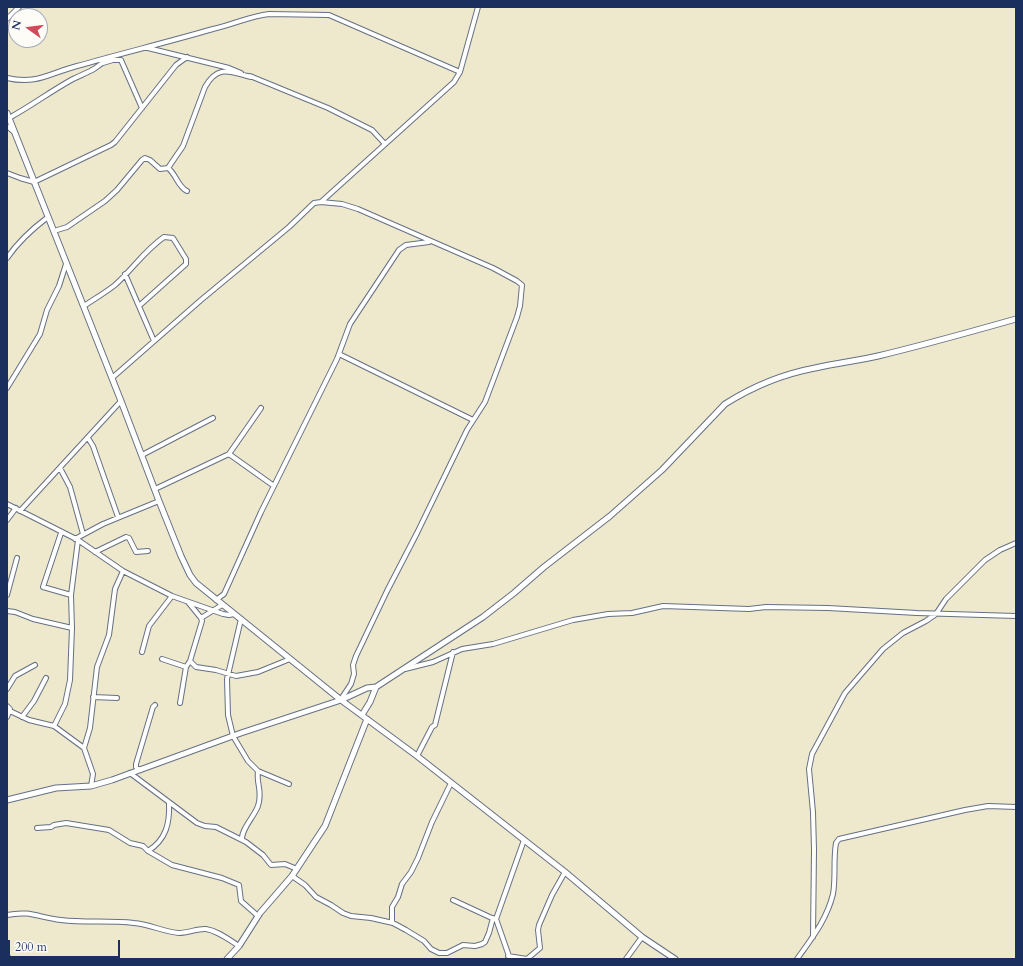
<!DOCTYPE html>
<style>
body{margin:0}
#map{position:relative;width:1023px;height:966px;overflow:hidden;background:#eee8cc;font-family:Cardo,serif}
canvas{display:block}
.frame{position:absolute;inset:0;border:8px solid #1b2f5e;pointer-events:none}
.north{position:absolute;left:8px;top:8px;width:40px;height:40px;box-sizing:border-box;background:#fdfcf7;border:1px solid #a3aaba;border-radius:50%;rotate:284deg;font-size:11px;font-weight:700;line-height:16px;text-align:center;color:#1b2f5e}
.north::after{content:'';display:block;margin:auto;width:14px;height:18px;background:#d1495b;clip-path:polygon(50% 0,100% 100%,50% 72%,0 100%)}
.scale{position:absolute;left:8px;top:940px;width:112px;height:18px;box-sizing:border-box;border:2px solid #1b2f5e;border-top:0;padding-left:5px;font-size:12px;line-height:14px;white-space:nowrap;color:#1b2f5e;-webkit-text-stroke:3px #fdfcf7;paint-order:stroke}
</style>
<div id="map">
<canvas width="1023" height="966"></canvas>
<div class="frame"></div>
<div class="north">N</div>
<div class="scale">200 m</div>
</div>
<script>
const c = document.querySelector('canvas').getContext('2d');
c.lineJoin = 'round';
function trace(path, color, width, dash) { c.strokeStyle = color; c.lineWidth = width; c.lineCap = dash ? 'butt' : 'round'; c.setLineDash(dash || []); c.stroke(path); }
const minor = new Path2D(`
 M 7,19 L 19,7
 M 148,48 L 229,68 L 241,73
 M 103,63 L 113,60 L 121,60 L 142,108
 M 250,76 L 328,108 L 372,130 L 385,144
 M 7,78 C 37,85 50,73 77,66 C 123,53 168,42 213,29 C 232,25 250,16 269,14 L 329,15 L 460,72
 M 9,118 C 31,106 51,91 73,79 C 85,73 97,70 107,58
 M 7,126 L 14,132
 M 168,168 C 176,174 178,187 187,191
 M 7,173 L 20,178 L 34,182 L 111,145 L 115,142 L 176,65 L 187,57
 M 321,202 L 454,82 L 460,72 L 478,7
 M 54,231 L 67,227 L 105,201 L 117,190 L 142,160 L 145,158 L 150,160 L 160,169 L 168,168 L 183,146 L 205,87 C 218,64 230,72 251,77
 M 7,258 C 18,242 32,229 48,217
 M 125,274 L 154,341
 M 84,306 C 94,299 105,293 115,285 C 132,270 144,251 164,237 L 173,238 L 186,259 L 186,264 L 139,306
 M 339,354 L 473,420
 M 112,378 L 201,300 L 289,227 L 314,203 L 321,202 L 342,204 L 358,209 L 493,268 L 517,281 L 522,285 L 520,306 L 517,317 L 485,402 L 467,430 L 417,533 L 387,591 L 356,656 L 353,665 L 354,674 L 351,684 L 341,699
 M 7,388 L 40,334 L 47,310 L 59,286 L 66,264
 M 88,438 L 93,446 L 118,517
 M 229,454 L 261,408
 M 142,455 L 213,418
 M 60,468 L 70,487 L 83,534
 M 155,489 L 229,454 L 274,486
 M 7,504 L 78,540 L 123,571 L 172,596 L 223,614 L 229,615 L 234,614
 M 20,511 L 121,401
 M 7,520 L 16,508
 M 61,533 L 43,587 L 71,595
 M 75,539 L 103,524 L 159,501
 M 95,552 L 126,537 L 129,538 L 136,552 L 148,551
 M 7,595 L 17,558
 M 216,600 L 224,594 L 261,512 L 337,359 L 350,324 L 399,250 L 406,245 L 429,242
 M 7,611 L 15,612 L 33,619 L 72,628
 M 201,618 L 222,605
 M 241,619 L 227,679 L 228,715 L 233,736 L 248,761 L 258,771 L 289,784
 M 142,652 L 149,626 L 172,596
 M 162,659 L 186,667
 M 190,661 L 196,667 L 216,670 L 236,676 L 258,672 L 290,659
 M 405,669 L 433,662 L 462,649 L 493,644 L 573,620 L 608,614 L 632,613 L 663,606 L 749,609 L 766,607 L 828,608 L 917,613 L 1016,616
 M 7,689 L 15,676 L 35,665
 M 93,697 L 117,698
 M 180,703 L 186,667 L 190,661 L 202,621 L 201,618 L 188,602
 M 7,706 L 10,709 L 7,717
 M 10,711 L 29,720 L 54,726 L 84,748
 M 22,717 L 34,701 L 46,678
 M 54,726 L 65,704 L 70,680 L 72,628 L 71,595 L 78,540
 M 417,756 L 432,727 L 435,725 L 453,652
 M 140,770 L 136,767 L 136,764 L 153,707 L 155,705
 M 130,773 L 197,823 L 205,826 L 216,827 L 246,842 L 263,855 L 271,865 L 285,864 L 297,869
 M 91,786 L 93,774 L 84,748 L 90,728 L 97,667 L 109,635 L 115,589 L 123,571
 M 37,828 L 51,827 L 54,825 L 66,823 L 109,830 L 130,843 L 143,846 L 148,851 L 172,865 L 222,878 L 239,885 L 241,901 L 258,916
 M 242,840 C 241,829 254,817 258,806 C 263,790 256,785 258,771
 M 148,851 C 166,840 170,823 169,803
 M 292,876 L 305,885 L 316,897 L 331,905 L 343,913 L 351,916 L 371,918 L 393,923 L 406,930 L 424,941 L 431,949 L 439,953 L 447,953 L 463,945 L 475,946 L 482,944 L 485,942 L 489,933 L 493,918
 M 453,900 L 494,919
 M 7,915 C 31,910 39,918 61,920 C 85,923 110,920 134,923 C 149,924 164,932 179,933 C 188,933 199,928 206,929 C 218,931 228,939 239,946
 M 392,923 L 392,907 L 398,897 L 402,884 L 411,872 L 418,858 L 432,822 L 451,783
 M 813,937 L 814,850 L 813,812 L 809,769 L 812,754 L 845,693 L 883,649 L 903,633 L 926,621 L 936,614 L 946,599 L 985,560 L 1000,550 L 1016,543
 M 7,956 L 10,959
 M 508,956 L 527,959 L 540,948 L 538,930 L 539,925 L 552,895 L 565,872
 M 510,959 L 496,919 L 524,840
 M 626,959 L 642,937
 M 797,959 C 812,938 827,919 833,894 C 836,877 833,860 836,843 L 839,839 L 965,810 L 988,806 L 1016,807`);
const tertiary = new Path2D(`
 M 7,113 L 121,401 L 159,501 L 181,556 L 190,575 L 196,583 L 341,700 L 417,756 L 565,872 L 642,937 L 675,959
 M 362,715 L 370,702 L 376,687
 M 7,800 L 56,788 L 91,786 L 112,780 L 241,733 L 341,700 L 367,688 L 376,687 L 483,617 L 514,593 L 544,567 L 610,516 L 662,470 L 725,404 C 752,387 783,374 815,368 C 836,363 857,361 878,356 C 924,345 970,332 1016,319
 M 227,959 L 239,946 L 260,913 L 292,876 L 325,826 L 367,719`);
trace(minor, '#657084', 6);
trace(tertiary, '#657084', 7);
trace(minor, '#fff', 4);
trace(tertiary, '#fff', 5);
</script>
